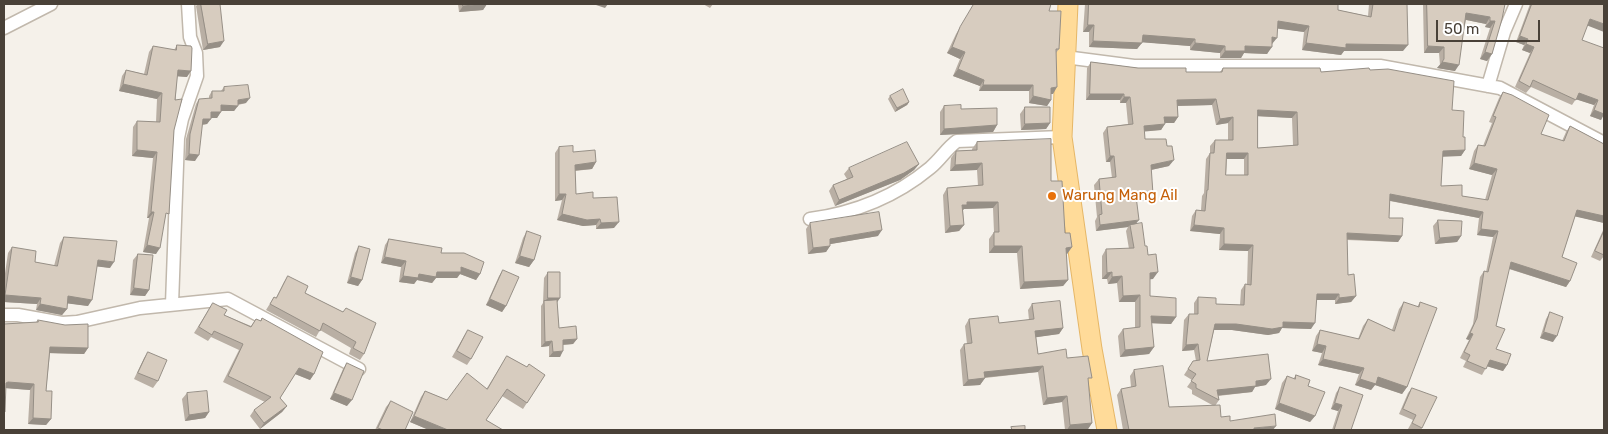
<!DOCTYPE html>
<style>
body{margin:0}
#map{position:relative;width:1608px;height:434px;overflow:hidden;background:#f5f1ea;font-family:Rubik,sans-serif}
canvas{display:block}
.frame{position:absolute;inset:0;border:5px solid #494138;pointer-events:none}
.scale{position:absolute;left:1436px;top:20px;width:104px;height:22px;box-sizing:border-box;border:2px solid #494138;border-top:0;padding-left:6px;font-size:15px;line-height:18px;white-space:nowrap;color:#494138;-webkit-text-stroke:4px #fff;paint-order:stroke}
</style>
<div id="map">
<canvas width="1608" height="434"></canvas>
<div class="frame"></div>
<div class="scale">50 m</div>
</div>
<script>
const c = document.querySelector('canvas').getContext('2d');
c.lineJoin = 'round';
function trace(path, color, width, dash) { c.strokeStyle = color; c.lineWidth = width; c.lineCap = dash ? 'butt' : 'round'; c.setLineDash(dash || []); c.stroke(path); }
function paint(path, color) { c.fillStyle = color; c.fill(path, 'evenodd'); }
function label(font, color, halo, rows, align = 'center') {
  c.font = font + ' Rubik,sans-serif'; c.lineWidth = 4; c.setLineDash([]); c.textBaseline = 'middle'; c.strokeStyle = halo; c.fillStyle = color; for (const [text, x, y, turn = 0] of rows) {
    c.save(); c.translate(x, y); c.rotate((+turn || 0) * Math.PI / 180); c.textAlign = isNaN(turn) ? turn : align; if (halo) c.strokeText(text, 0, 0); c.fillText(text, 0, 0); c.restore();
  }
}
const minor = new Path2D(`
 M 4,28 L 51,4
 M 1065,57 L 1134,66 L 1380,66 L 1500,88 L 1604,143
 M 1488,86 L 1504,32 L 1516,4
 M 810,219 C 854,213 895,197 930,168 C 940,160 947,148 957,141 L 1062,137
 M 172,304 L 178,138 L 182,119 L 197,76 L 196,53 L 190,37 L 188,4
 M 4,315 L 18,315 L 62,323 L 77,322 L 140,308 L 228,299 L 359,369`);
const primary = new Path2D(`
 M 1068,4 L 1062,137 L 1092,349 L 1107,430`);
const wall = new Path2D(`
 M 198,4 L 220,4 L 220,47 L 203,50 L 196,6 Z
 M 458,4 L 487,4 L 483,10 L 459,12 Z
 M 703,4 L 713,4 L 710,8 Z
 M 974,4 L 1051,4 L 1049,11 L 1059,49 L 1056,53 L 1053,94 L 1051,94 L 1051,100 L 1047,106 L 1029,103 L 1029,91 L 979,91 L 980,86 L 953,76 L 960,59 L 947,53 L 956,34 Z
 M 1085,4 L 1338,4 L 1338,10 L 1368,16 L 1369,4 L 1407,4 L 1403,51 L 1344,51 L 1341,55 L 1302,50 L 1304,32 L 1277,28 L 1272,44 L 1267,54 L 1244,53 L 1241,58 L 1220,58 L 1220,53 L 1190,50 L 1190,46 L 1142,42 L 1137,49 L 1089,47 L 1089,32 L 1083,32 Z
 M 1423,4 L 1505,4 L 1492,54 L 1487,61 L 1480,59 L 1490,28 L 1485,27 L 1486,24 L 1466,20 L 1455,71 L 1437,68 L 1440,65 L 1439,53 L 1424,53 Z
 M 1530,4 L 1604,4 L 1587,25 L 1582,40 L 1604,114 L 1601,120 L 1590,116 L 1594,105 L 1576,99 L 1572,105 L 1531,87 L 1526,93 L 1515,87 L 1530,53 L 1522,50 L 1524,45 L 1516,42 Z
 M 177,45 L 187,77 L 177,76 L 174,130 L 165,219 L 156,254 L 143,252 L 149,218 L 147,218 L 153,158 L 132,156 L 133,127 L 137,121 L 156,122 L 157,99 L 119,91 L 122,76 L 126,70 L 144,74 L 149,52 L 153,46 L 174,50 Z
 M 1091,62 L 1138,68 L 1186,72 L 1220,72 L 1223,68 L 1321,72 L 1370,70 L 1452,110 L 1463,137 L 1465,150 L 1461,156 L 1442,156 L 1441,186 L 1462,196 L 1485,200 L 1492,175 L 1469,169 L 1474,151 L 1478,145 L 1483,146 L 1492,123 L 1489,122 L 1499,98 L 1503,92 L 1541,134 L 1562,141 L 1566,132 L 1570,126 L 1604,144 L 1604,223 L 1575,216 L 1562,257 L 1570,281 L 1566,287 L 1509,269 L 1496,326 L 1496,349 L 1507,365 L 1503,371 L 1487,366 L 1482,375 L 1463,367 L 1466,361 L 1460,358 L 1469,340 L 1466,339 L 1473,324 L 1480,277 L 1484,271 L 1486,272 L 1493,237 L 1477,235 L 1479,218 L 1390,201 L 1389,218 L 1402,236 L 1398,242 L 1347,240 L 1348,275 L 1356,296 L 1351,302 L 1335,304 L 1335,300 L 1316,300 L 1311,329 L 1282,328 L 1279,333 L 1268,335 L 1232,330 L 1214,330 L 1207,361 L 1266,385 L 1255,387 L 1252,392 L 1218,396 L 1219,400 L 1215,406 L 1221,417 L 1230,421 L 1273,430 L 1123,430 L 1117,395 L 1121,389 L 1131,387 L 1130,376 L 1134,370 L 1169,407 L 1214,406 L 1192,394 L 1192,390 L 1187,387 L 1192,380 L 1184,375 L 1193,361 L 1196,361 L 1194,350 L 1182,351 L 1184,320 L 1189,314 L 1194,314 L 1194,303 L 1198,297 L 1216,304 L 1240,305 L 1241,290 L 1245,284 L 1247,284 L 1248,251 L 1219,250 L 1220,234 L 1190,231 L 1192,216 L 1196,210 L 1201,210 L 1202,196 L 1204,193 L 1206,159 L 1210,153 L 1210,146 L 1215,140 L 1228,140 L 1228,123 L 1216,125 L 1212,105 L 1178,106 L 1178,117 L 1174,123 L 1165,123 L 1161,130 L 1144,131 L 1145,139 L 1169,166 L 1151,170 L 1153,194 L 1149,200 L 1137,201 L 1136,224 L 1148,255 L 1153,279 L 1150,279 L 1150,296 L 1176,317 L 1171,324 L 1151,323 L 1154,347 L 1149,354 L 1120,357 L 1118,336 L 1123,329 L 1135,328 L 1135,302 L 1119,302 L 1117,283 L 1108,284 L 1107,279 L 1102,279 L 1102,256 L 1106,249 L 1129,249 L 1126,231 L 1128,227 L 1096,231 L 1095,221 L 1097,217 L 1094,185 L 1099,179 L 1112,178 L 1110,162 L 1106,162 L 1103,133 L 1107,127 L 1128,124 L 1126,103 L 1120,103 L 1120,100 L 1086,100 L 1087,68 ZM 1258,116 L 1292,118 L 1293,145 L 1258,148 ZM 1227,159 L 1244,159 L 1244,175 L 1226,175 Z
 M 224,87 L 246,103 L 238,105 L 234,111 L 221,111 L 217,118 L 211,118 L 207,124 L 202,125 L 195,161 L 185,160 L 186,139 L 196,104 L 199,99 L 209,99 L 209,96 L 212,91 L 221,91 Z
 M 890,96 L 909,102 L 907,105 L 895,112 L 888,99 Z
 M 944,106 L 961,109 L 997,125 L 993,132 L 940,135 L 940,112 Z
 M 1025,107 L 1050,123 L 1046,129 L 1021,130 L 1020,114 Z
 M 977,142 L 1051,181 L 1065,233 L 1072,247 L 1067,254 L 1066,254 L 1068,280 L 1063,286 L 1020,289 L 1017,253 L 989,253 L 989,239 L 994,232 L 993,208 L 964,209 L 963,210 L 964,225 L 959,231 L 945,233 L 943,195 L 947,188 L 978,186 L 977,170 L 950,171 L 951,158 L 956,151 L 972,150 L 972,149 Z
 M 559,147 L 596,162 L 592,169 L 575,171 L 576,194 L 593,198 L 614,228 L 596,229 L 596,225 L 583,226 L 557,220 L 562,200 L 555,201 L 555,153 Z
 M 919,164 L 914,170 L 900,180 L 835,206 L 829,191 L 833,185 L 847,179 L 844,174 L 849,168 Z
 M 1438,220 L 1461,236 L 1457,242 L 1435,244 L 1433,226 Z
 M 810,223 L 878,236 L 830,244 L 830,246 L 826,252 L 808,254 L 806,229 Z
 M 1604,228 L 1604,256 L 1600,261 L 1591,257 Z
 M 527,231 L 534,260 L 529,267 L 515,263 L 523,238 Z
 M 64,237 L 110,268 L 97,266 L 88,306 L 67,303 L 67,309 L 62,315 L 36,310 L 37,304 L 4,302 L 4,280 L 8,253 L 12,247 L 35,262 L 54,266 L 60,243 Z
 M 389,239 L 441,253 L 480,274 L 476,280 L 460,274 L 457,278 L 436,278 L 432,283 L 417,280 L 414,284 L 399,282 L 401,267 L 381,263 L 385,245 Z
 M 359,246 L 362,280 L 358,286 L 347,283 L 355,253 Z
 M 138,254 L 149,290 L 145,296 L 130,295 L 133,260 Z
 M 503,270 L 506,306 L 502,312 L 486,305 L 499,276 Z
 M 548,272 L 557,303 L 559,328 L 577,339 L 573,344 L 563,345 L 560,357 L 549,357 L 549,346 L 541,347 L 541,306 L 543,303 L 544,278 Z
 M 288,276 L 305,293 L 343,312 L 364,354 L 360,360 L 349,354 L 351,348 L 320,330 L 316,337 L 266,310 L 274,297 L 276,298 L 284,282 Z
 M 1404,302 L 1417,307 L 1420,302 L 1407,387 L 1402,394 L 1375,385 L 1371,390 L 1355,385 L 1359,374 L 1318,365 L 1322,353 L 1312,351 L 1316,336 L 1320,330 L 1358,339 L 1363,326 L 1368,319 L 1392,330 L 1399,309 Z
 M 213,303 L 224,315 L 251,326 L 256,319 L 260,321 L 262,318 L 314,374 L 310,380 L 295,374 L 280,398 L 287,406 L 282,412 L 260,429 L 250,416 L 254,410 L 265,402 L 223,382 L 239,350 L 211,337 L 208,341 L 194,333 Z
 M 1032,304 L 1063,328 L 1059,334 L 1036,337 L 1038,354 L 1067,358 L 1088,383 L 1092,423 L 1088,429 L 1065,430 L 1062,402 L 1043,405 L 1038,372 L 985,378 L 980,385 L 963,386 L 960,350 L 964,344 L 967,344 L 965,326 L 969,319 L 999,323 L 1029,320 L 1028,310 Z
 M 1550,312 L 1553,342 L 1540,338 L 1546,319 Z
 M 38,320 L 88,348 L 84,354 L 50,353 L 46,391 L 51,419 L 46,425 L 28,424 L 30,390 L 6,388 L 4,324 L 36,322 Z
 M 468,330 L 471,359 L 467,365 L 452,357 L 464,336 Z
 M 148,352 L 158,381 L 153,388 L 134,379 L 144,358 Z
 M 507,356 L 527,367 L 545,375 L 523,409 L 502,396 L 486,420 L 503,430 L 429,430 L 410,422 L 421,397 L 425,391 L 447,400 L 487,388 Z
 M 347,363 L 347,406 L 330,399 L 343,369 Z
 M 1296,375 L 1308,386 L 1315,416 L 1310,422 L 1275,409 L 1282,383 L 1287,376 L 1293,379 Z
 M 1340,387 L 1351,430 L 1332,430 L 1338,411 L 1331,409 L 1336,393 Z
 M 1412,388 L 1422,428 L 1421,430 L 1412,430 L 1408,429 L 1413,420 L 1399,414 L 1408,393 Z
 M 187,393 L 209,412 L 205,418 L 185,421 L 182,399 Z
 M 391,401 L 405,430 L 375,430 L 386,407 Z`);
const shadedWall = new Path2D(`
 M 487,4 L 483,10 L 459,12 L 463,6 Z
 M 593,4 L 608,4 L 605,8 Z
 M 1466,13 L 1490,17 L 1486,24 L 1462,19 Z
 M 1590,19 L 1604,24 L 1604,32 L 1586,25 Z
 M 1278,21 L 1309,26 L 1304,32 L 1273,28 Z
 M 1490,21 L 1495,21 L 1490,28 L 1485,27 Z
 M 1088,25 L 1094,25 L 1089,32 L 1083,32 Z
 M 1143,35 L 1195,39 L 1190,46 L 1138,42 Z
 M 1520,36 L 1528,39 L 1524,45 L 1516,42 Z
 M 1272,37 L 1277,38 L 1272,44 L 1267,44 Z
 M 224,41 L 220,47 L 203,50 L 208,44 Z
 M 1093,41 L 1142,43 L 1137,49 L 1089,47 Z
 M 1195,43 L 1225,46 L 1220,53 L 1190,50 Z
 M 1306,43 L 1346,44 L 1408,45 L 1403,51 L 1344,51 L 1341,55 L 1302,50 Z
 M 1526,44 L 1534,47 L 1530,53 L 1522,50 Z
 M 1245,46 L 1272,47 L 1267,54 L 1244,53 L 1241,58 L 1220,58 L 1225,51 Z
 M 1428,46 L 1444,47 L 1439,53 L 1424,53 Z
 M 952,47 L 965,52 L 960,59 L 947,53 Z
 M 1485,52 L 1492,54 L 1487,61 L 1480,59 Z
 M 1442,62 L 1459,65 L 1455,71 L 1437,68 Z
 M 958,69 L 984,80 L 980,86 L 953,76 Z
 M 178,70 L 191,71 L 187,77 L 173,76 Z
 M 123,84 L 162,93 L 157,99 L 119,91 Z
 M 983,85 L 1033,85 L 1029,91 L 979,91 Z
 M 1057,87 L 1053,94 L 1047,94 L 1051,88 Z
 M 1579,93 L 1598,100 L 1594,105 L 1575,99 Z
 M 1090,94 L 1124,94 L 1120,100 L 1086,100 Z
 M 1033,96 L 1051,100 L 1047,106 L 1029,103 Z
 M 1124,97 L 1130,97 L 1126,103 L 1120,103 Z
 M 250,98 L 246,103 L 234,105 L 238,100 Z
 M 1216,99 L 1212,105 L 1173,106 L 1177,100 Z
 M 909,102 L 907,105 L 895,112 L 897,108 Z
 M 221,105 L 238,106 L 234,111 L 218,111 Z
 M 1258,110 L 1297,112 L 1292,118 L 1254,116 Z
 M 1594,110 L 1604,114 L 1601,120 L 1590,116 Z
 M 211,112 L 221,112 L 217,118 L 207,118 Z
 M 1164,117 L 1178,117 L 1174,123 L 1160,123 Z
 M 1233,117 L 1228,123 L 1216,125 L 1220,119 Z
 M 203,119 L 211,119 L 207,124 L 199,125 Z
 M 1050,123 L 1046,129 L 1021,130 L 1025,124 Z
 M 1165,124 L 1161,130 L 1140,132 L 1144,126 Z
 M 997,125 L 993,132 L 940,135 L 944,129 Z
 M 137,150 L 157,152 L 153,158 L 132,156 Z
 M 1465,150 L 1461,156 L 1438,157 L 1443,151 Z
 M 1227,153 L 1248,153 L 1244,159 L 1223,159 Z
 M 189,154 L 199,155 L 195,161 L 185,160 Z
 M 1110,156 L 1114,156 L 1110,162 L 1106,162 Z
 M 1174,160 L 1169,166 L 1146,171 L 1151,165 Z
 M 596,162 L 592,169 L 570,171 L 575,165 Z
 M 982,163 L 977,170 L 950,171 L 955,165 Z
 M 1474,163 L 1497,169 L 1492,175 L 1469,169 Z
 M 919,164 L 914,170 L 900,180 L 835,206 L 839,200 Z
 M 559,194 L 566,194 L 562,200 L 555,201 Z
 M 1153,194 L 1149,200 L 1132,202 L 1136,196 Z
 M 1390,194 L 1483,212 L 1479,218 L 1386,200 Z
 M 967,202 L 998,202 L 993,208 L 964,209 L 962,211 L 962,205 Z
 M 1577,210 L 1604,216 L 1604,223 L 1573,216 Z
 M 151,212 L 154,212 L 149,218 L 147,218 Z
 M 562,214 L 600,219 L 596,225 L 583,226 L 557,220 Z
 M 1139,220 L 1134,226 L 1130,225 L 1128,227 L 1096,231 L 1100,225 Z
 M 619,222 L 614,228 L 596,229 L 601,223 Z
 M 964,225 L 959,231 L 945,233 L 950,226 Z
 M 1194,225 L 1224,228 L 1220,234 L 1190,231 Z
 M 1481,229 L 1498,231 L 1493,237 L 1477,235 Z
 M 882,230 L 878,236 L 825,245 L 830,239 Z
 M 1347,233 L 1402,236 L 1398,242 L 1343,239 Z
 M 1461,236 L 1457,242 L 1435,244 L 1440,238 Z
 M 1224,244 L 1253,245 L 1248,251 L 1219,250 Z
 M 147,245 L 160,248 L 156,254 L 143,252 Z
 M 830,246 L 826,252 L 808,254 L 813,248 Z
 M 994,246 L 1022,246 L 1017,253 L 989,253 Z
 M 1072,247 L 1067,254 L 1061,254 L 1066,248 Z
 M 520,256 L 534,260 L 529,267 L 515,263 Z
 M 385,257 L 406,261 L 401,267 L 381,263 Z
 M 98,260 L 114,262 L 110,268 L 93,266 Z
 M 1511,262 L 1570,281 L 1566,287 L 1507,268 Z
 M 461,267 L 480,274 L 476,280 L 460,274 L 457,278 L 436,278 L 432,283 L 417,280 L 414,284 L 399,282 L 403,276 L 419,274 L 437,272 Z
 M 1112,272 L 1107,279 L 1102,279 L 1107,273 Z
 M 1158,272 L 1153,279 L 1145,280 L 1150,273 Z
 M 1122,276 L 1117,283 L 1108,284 L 1112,277 Z
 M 351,277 L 362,280 L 358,286 L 347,283 Z
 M 1068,280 L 1063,286 L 1020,289 L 1024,282 Z
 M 134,288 L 149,290 L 145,296 L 130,295 Z
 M 1317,294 L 1339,294 L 1335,300 L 1313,300 Z
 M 5,295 L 41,298 L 37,304 L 4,302 L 4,297 Z
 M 1140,295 L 1135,302 L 1119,302 L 1123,296 Z
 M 68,296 L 92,300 L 88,306 L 64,303 Z
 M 1356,296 L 1351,302 L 1335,304 L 1339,298 Z
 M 548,298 L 560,298 L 556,304 L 544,302 Z
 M 490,299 L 506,306 L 502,312 L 486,305 Z
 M 40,304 L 67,309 L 62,315 L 36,310 Z
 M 1151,316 L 1176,317 L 1171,324 L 1146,323 Z
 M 1283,322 L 1315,323 L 1311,329 L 1282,328 L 1279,333 L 1268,335 L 1232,330 L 1211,330 L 1215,324 Z
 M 1063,328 L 1059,334 L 1031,338 L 1035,331 Z
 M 1544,332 L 1557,336 L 1553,342 L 1540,338 Z
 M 1470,333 L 1473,334 L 1469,340 L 1466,339 Z
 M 577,339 L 573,344 L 559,345 L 563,340 Z
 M 552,341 L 549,346 L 541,347 L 545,342 Z
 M 1198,344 L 1194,350 L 1182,351 L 1186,345 Z
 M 1317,344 L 1326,346 L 1322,353 L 1312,351 Z
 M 50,347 L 88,348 L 84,354 L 46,353 Z
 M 1154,347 L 1149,354 L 1120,357 L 1125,350 Z
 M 563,351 L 560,357 L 549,357 L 553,352 Z
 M 1323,359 L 1364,368 L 1359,374 L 1318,365 Z
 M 1490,360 L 1507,365 L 1503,371 L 1486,366 Z
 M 1043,366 L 1038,372 L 979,378 L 984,372 Z
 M 299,368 L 314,374 L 310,380 L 295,374 Z
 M 1378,377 L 1407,387 L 1402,394 L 1375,385 L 1371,390 L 1355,385 L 1360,379 Z
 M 985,378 L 980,385 L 963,386 L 968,380 Z
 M 1271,379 L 1266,385 L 1255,387 L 1252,392 L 1213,396 L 1217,390 L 1256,381 Z
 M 8,382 L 34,384 L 30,390 L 4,388 L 6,383 Z
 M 334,393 L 352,400 L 347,406 L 330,399 Z
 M 1067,396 L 1062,402 L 1043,405 L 1047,398 Z
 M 1279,403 L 1315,416 L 1310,422 L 1275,409 Z
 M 1335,403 L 1342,405 L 1338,411 L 1331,409 Z
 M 287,406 L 282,412 L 260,429 L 264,423 Z
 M 209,412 L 205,418 L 185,421 L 189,415 Z
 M 414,416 L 448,430 L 429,430 L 410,422 Z
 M 33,418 L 51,419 L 46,425 L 28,424 Z
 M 1092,423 L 1088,429 L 1067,430 L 1070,425 Z
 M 1276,426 L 1273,430 L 1253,430 L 1254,428 Z`);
const building = new Path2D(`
 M 201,4 L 220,4 L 224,41 L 208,44 Z
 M 463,4 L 484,4 L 463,6 Z
 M 974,4 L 1051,4 L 1049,11 L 1061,11 L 1059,49 L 1056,49 L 1057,87 L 1051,88 L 1051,100 L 1033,96 L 1033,85 L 983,85 L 984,80 L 958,69 L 965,52 L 952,47 L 960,27 Z
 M 1089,4 L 1338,4 L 1338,10 L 1371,17 L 1373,4 L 1407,4 L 1408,45 L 1346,44 L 1346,48 L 1306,43 L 1309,26 L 1278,21 L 1277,38 L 1272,37 L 1272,47 L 1245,46 L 1245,51 L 1225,51 L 1225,46 L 1195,43 L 1195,39 L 1143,35 L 1142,43 L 1093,41 L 1094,25 L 1088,25 Z
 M 1427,4 L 1505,4 L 1502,19 L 1492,54 L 1485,52 L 1495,21 L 1490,21 L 1490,17 L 1466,13 L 1459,65 L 1442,62 L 1444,59 L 1444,47 L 1428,46 Z
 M 1532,4 L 1604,4 L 1604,24 L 1590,19 L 1582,40 L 1604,48 L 1604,114 L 1594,110 L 1598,100 L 1579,93 L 1576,100 L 1533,80 L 1530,87 L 1519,81 L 1534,47 L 1526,44 L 1528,39 L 1520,36 Z
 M 177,45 L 191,46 L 192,48 L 191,71 L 178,70 L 175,100 L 182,99 L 174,130 L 169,214 L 166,213 L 160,248 L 147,245 L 154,212 L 151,212 L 157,152 L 137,150 L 137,121 L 160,122 L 162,93 L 123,84 L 126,70 L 147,75 L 153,46 L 176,50 Z
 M 1091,62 L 1138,68 L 1186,68 L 1186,72 L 1222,72 L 1223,68 L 1320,68 L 1321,72 L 1369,68 L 1370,70 L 1388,69 L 1454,81 L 1452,110 L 1464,111 L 1463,137 L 1465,137 L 1465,150 L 1443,151 L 1441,186 L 1462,185 L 1462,196 L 1488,200 L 1497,169 L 1474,163 L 1478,145 L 1485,146 L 1496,117 L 1493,116 L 1503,92 L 1512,95 L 1549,115 L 1541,134 L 1564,141 L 1570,126 L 1604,144 L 1604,216 L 1577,210 L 1562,257 L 1577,263 L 1570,281 L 1511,262 L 1496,326 L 1505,329 L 1496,349 L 1511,354 L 1507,365 L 1490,360 L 1486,369 L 1467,361 L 1470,355 L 1464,352 L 1473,334 L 1470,333 L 1477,318 L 1484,271 L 1488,272 L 1498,231 L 1481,229 L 1483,212 L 1390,194 L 1389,218 L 1403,218 L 1402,236 L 1347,233 L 1348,275 L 1354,274 L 1356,296 L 1339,298 L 1339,294 L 1317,294 L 1315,323 L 1283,322 L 1283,327 L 1272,329 L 1236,324 L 1215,324 L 1207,361 L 1268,354 L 1271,379 L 1256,381 L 1256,386 L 1217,390 L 1219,400 L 1196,388 L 1196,384 L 1191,381 L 1196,374 L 1188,369 L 1193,361 L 1200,360 L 1198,344 L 1186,345 L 1189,314 L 1198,314 L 1198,297 L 1216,298 L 1216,304 L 1244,305 L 1245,284 L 1251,285 L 1253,245 L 1224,244 L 1224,228 L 1194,225 L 1196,210 L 1205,211 L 1207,190 L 1208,190 L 1210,153 L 1214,153 L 1215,140 L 1233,140 L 1233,117 L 1220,119 L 1216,99 L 1177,100 L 1178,117 L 1164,117 L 1165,124 L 1144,126 L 1145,139 L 1166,139 L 1167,146 L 1172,146 L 1174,160 L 1151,165 L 1153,194 L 1136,196 L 1139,220 L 1100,225 L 1099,215 L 1102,214 L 1099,179 L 1116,177 L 1114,156 L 1110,156 L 1107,127 L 1133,124 L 1130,97 L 1124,97 L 1124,94 L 1090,94 ZM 1258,110 L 1297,112 L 1298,145 L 1258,148 ZM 1227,153 L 1248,153 L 1248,175 L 1226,175 Z
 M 248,85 L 250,98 L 238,100 L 238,106 L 221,105 L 221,112 L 211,112 L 211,119 L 203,119 L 199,155 L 189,154 L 190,134 L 199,99 L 212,98 L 212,91 L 224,91 L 224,87 Z
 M 903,89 L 909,102 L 897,108 L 890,96 Z
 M 961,105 L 961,109 L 997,108 L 997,125 L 944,129 L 944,106 Z
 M 1025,107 L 1050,107 L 1050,123 L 1025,124 Z
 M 1051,139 L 1051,181 L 1062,181 L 1065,233 L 1070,233 L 1072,247 L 1066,248 L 1068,280 L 1024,282 L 1022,246 L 994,246 L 994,232 L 999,232 L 998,202 L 967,202 L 967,205 L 962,205 L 964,225 L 950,226 L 947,188 L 983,185 L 982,163 L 955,165 L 956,151 L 977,150 L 977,142 Z
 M 907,142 L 919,164 L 904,173 L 839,200 L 833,185 L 853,177 L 849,168 Z
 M 573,146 L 573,152 L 595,150 L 596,162 L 575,165 L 576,194 L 593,192 L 593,198 L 617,197 L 619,222 L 601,223 L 600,219 L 587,220 L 562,214 L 566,194 L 559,194 L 559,147 Z
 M 879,212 L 882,230 L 830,239 L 830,246 L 813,248 L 810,223 Z
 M 1438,220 L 1462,221 L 1461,236 L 1440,238 Z
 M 1142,223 L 1145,246 L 1147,246 L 1148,255 L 1156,254 L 1158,272 L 1150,273 L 1150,296 L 1176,298 L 1176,317 L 1151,316 L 1154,347 L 1125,350 L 1123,329 L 1140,327 L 1140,295 L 1123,296 L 1122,276 L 1112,277 L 1112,272 L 1107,273 L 1106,249 L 1134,248 L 1130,225 Z
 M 527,231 L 541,236 L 534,260 L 520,256 Z
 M 1604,231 L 1604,255 L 1595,251 Z
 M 64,237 L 117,241 L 114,262 L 98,260 L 92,300 L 68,296 L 67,309 L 40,304 L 41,298 L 5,295 L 12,247 L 36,251 L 35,262 L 57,266 Z
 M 389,239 L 442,248 L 441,253 L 464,253 L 484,262 L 480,274 L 461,267 L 461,272 L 437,272 L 436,277 L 419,274 L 418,278 L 403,276 L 406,261 L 385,257 Z
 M 359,246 L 370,249 L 362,280 L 351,277 Z
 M 138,254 L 153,255 L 149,290 L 134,288 Z
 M 503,270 L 519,277 L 506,306 L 490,299 Z
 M 548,272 L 560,272 L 560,298 L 548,298 Z
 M 288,276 L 308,286 L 305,293 L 343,312 L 346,308 L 376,323 L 364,354 L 353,348 L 356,342 L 323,323 L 320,331 L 270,304 L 274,297 L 276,298 Z
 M 557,300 L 559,328 L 576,326 L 577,339 L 563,340 L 563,351 L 553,352 L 552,341 L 545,342 L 544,301 Z
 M 1060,301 L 1063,328 L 1035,331 L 1038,354 L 1066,349 L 1067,358 L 1088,356 L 1092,378 L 1088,378 L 1092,423 L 1070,425 L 1067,396 L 1047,398 L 1043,366 L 984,372 L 985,378 L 968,380 L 964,344 L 972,343 L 969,319 L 998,316 L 999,323 L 1034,319 L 1032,304 Z
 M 1404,302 L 1419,307 L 1420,302 L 1437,308 L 1407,387 L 1378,377 L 1376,384 L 1360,379 L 1364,368 L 1323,359 L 1326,346 L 1317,344 L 1320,330 L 1359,339 L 1368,319 L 1394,331 Z
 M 213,303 L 227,310 L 224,315 L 251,327 L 256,319 L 261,321 L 262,318 L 323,352 L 314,374 L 299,368 L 280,398 L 287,406 L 264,423 L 254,410 L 271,397 L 228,376 L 243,344 L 214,331 L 212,335 L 199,327 Z
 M 1550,312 L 1563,317 L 1557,336 L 1544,332 Z
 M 38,320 L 65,325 L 88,324 L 88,348 L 50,347 L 46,391 L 52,391 L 51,419 L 33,418 L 34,384 L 8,382 L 6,383 L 5,412 L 4,412 L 4,324 L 38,322 Z
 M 468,330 L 483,337 L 471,359 L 457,351 Z
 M 148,352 L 167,360 L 158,381 L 138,373 Z
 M 507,356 L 527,367 L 529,364 L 545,375 L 527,403 L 507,389 L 486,420 L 503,430 L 448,430 L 414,416 L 425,391 L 447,400 L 467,373 L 487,389 Z
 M 347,363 L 364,371 L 352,400 L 334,393 Z
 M 1163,366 L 1169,407 L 1220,405 L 1221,417 L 1230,416 L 1230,421 L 1275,414 L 1276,426 L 1254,428 L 1254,430 L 1129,430 L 1121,389 L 1136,386 L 1134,370 Z
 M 1296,375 L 1310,380 L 1308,386 L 1325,392 L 1315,416 L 1279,403 L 1287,376 L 1295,379 Z
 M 1340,387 L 1363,395 L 1351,430 L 1334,430 L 1342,405 L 1335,403 Z
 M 1412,388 L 1437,397 L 1422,428 L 1412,423 L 1416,415 L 1403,409 Z
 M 207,391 L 209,412 L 189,415 L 187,393 Z
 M 391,401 L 413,412 L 405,430 L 383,430 L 378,428 Z
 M 1025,426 L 1025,430 L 1012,430 L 1011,427 Z`);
const markers = [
 [1052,196,5,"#e8710a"]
];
const foodNames = [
 ["Warung Mang Ail",1062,196]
];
trace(minor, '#c1b8ac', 15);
trace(primary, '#e6b767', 21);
trace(minor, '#fff', 12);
trace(primary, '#ffdb99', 19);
paint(wall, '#b9afa4');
paint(shadedWall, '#968f86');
paint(building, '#d7ccbf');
trace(building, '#968f86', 1);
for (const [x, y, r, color] of markers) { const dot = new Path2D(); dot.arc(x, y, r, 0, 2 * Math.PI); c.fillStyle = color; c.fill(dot); trace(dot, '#fff', 2); }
label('15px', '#c56008', '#fff', foodNames, 'left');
</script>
